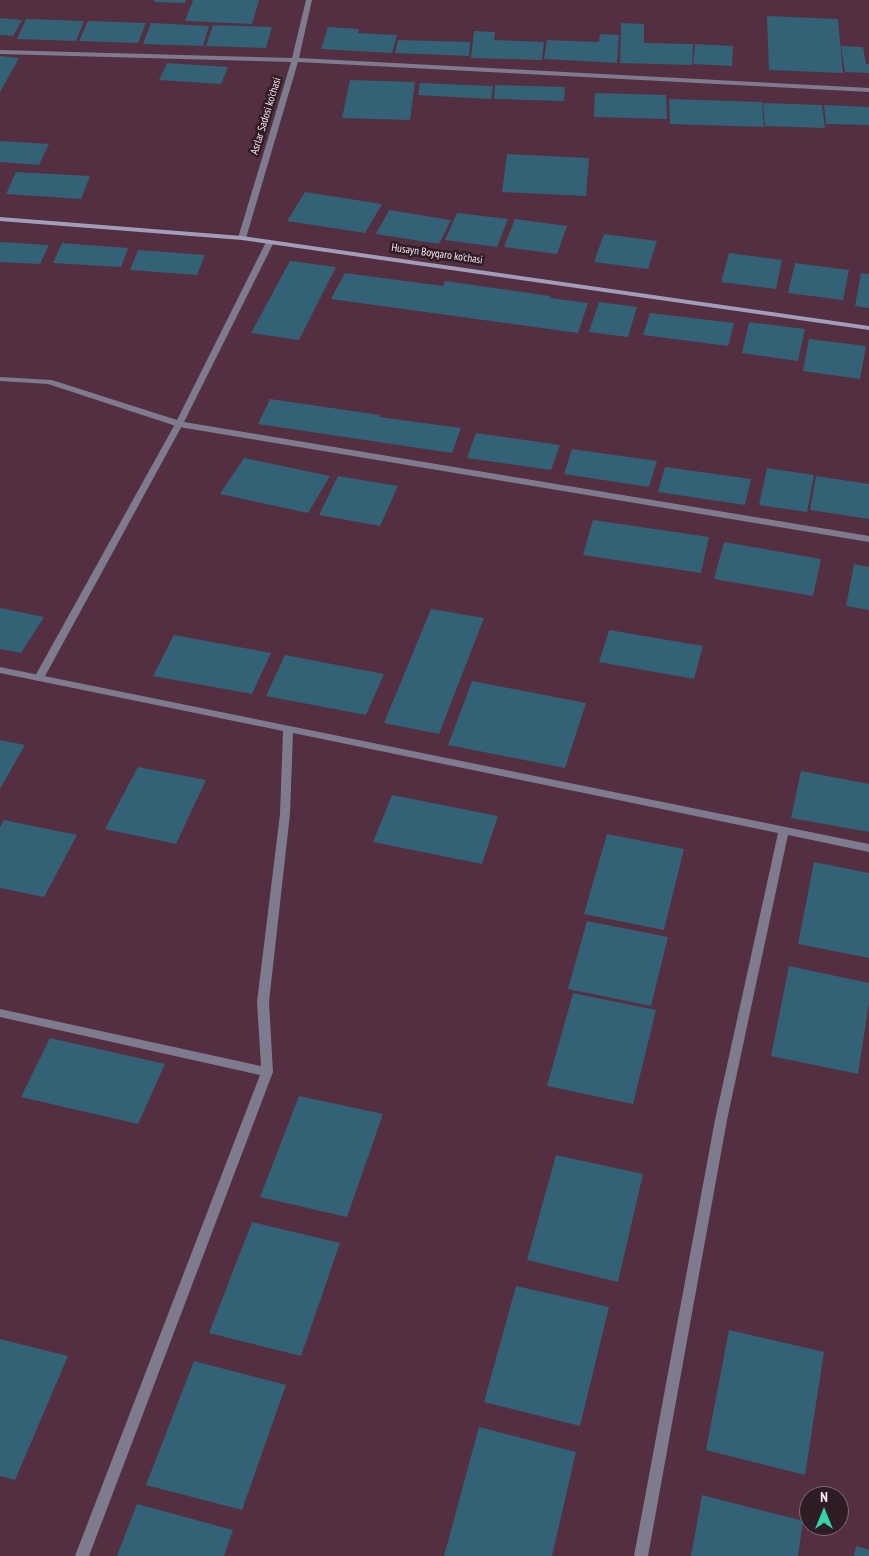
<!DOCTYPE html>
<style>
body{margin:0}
#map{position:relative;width:869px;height:1556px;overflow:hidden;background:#542e41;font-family:"PT Sans Narrow",sans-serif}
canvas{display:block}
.north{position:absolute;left:799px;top:1486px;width:50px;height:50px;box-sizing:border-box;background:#2e1d25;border:1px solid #826d77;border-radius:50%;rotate:0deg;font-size:14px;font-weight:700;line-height:20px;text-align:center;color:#ffe6f1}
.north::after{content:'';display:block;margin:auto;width:18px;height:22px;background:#34d4a8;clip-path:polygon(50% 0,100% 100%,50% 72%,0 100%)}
</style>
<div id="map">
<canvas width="869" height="1556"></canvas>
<div class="north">N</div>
</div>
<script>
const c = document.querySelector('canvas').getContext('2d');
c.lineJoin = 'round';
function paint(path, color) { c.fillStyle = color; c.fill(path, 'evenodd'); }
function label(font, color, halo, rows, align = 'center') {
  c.font = font + ' "PT Sans Narrow",sans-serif'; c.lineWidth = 5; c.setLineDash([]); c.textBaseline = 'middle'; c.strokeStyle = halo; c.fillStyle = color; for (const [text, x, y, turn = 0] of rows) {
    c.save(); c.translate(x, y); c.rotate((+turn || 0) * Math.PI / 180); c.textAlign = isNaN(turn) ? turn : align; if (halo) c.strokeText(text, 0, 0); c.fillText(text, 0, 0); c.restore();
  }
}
const building = new Path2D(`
 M 154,0 L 186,0 L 185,3 L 154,2 Z
 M 193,0 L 259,0 L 252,24 L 185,21 Z
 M 767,16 L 838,19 L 843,73 L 769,70 Z
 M 0,18 L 22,20 L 13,36 L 0,35 Z
 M 26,19 L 84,21 L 76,41 L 17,39 Z
 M 88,21 L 146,23 L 138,43 L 79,41 Z
 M 151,23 L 209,26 L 203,46 L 143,44 Z
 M 621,23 L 644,24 L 644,43 L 693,44 L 692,65 L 620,63 Z
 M 213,25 L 272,27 L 266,48 L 206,46 Z
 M 328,27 L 359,29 L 358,33 L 397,35 L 392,53 L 321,49 Z
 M 474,31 L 495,32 L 494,40 L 544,42 L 542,60 L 471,58 Z
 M 600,34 L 619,35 L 617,63 L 544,59 L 547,40 L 599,42 Z
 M 398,40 L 470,42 L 469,56 L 395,53 Z
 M 695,44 L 733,46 L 732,66 L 693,64 Z
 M 841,46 L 863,47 L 866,64 L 869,64 L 869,73 L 845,72 Z
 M 0,56 L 19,58 L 0,92 Z
 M 167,63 L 228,67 L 221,84 L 159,80 Z
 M 350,80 L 415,82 L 410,120 L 342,118 Z
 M 420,83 L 493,86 L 491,99 L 418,95 Z
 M 495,85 L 565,87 L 564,101 L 494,99 Z
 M 595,93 L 666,95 L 667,119 L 594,117 Z
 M 669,99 L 762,102 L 764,127 L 670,124 Z
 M 763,103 L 822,105 L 825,128 L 765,126 Z
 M 824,105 L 869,107 L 869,125 L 826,124 Z
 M 0,141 L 49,144 L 39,165 L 0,162 Z
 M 507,154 L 589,158 L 586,196 L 502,192 Z
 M 16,172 L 90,176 L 81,199 L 6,194 Z
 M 305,192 L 382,204 L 365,233 L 287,221 Z
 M 389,210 L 451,220 L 439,244 L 376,234 Z
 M 457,213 L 508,219 L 497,247 L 445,240 Z
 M 515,219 L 567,226 L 557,254 L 504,247 Z
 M 604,234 L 657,241 L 648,269 L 594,262 Z
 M 0,242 L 49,245 L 40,264 L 0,262 Z
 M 62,243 L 128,248 L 121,267 L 53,263 Z
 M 138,250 L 205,255 L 197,275 L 130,270 Z
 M 729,253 L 782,260 L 776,289 L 721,282 Z
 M 290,261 L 336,267 L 299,340 L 251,333 Z
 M 795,263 L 849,270 L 843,300 L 788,293 Z
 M 345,273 L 443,286 L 445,281 L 550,296 L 550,298 L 588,303 L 578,333 L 331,299 Z
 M 861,273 L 869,274 L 869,308 L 855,306 Z
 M 599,302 L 637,307 L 628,337 L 589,332 Z
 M 650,313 L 734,323 L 728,346 L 643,335 Z
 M 749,322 L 805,329 L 798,361 L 742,353 Z
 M 809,339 L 866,346 L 860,379 L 803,371 Z
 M 270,399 L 380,415 L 379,417 L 461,428 L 452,453 L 258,424 Z
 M 476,433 L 560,445 L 551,470 L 467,458 Z
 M 572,449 L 657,461 L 649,487 L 564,474 Z
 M 244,458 L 330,476 L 308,513 L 220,494 Z
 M 665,467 L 751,479 L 745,505 L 658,492 Z
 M 767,468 L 814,475 L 807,512 L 759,505 Z
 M 338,476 L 398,486 L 380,526 L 319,515 Z
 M 816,476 L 869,484 L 869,519 L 810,510 Z
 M 593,520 L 709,537 L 701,573 L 583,555 Z
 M 724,542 L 821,559 L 813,596 L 714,579 Z
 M 854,564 L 869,567 L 869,610 L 846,606 Z
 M 0,608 L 44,617 L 21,653 L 0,649 Z
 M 431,609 L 484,618 L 439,734 L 384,723 Z
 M 609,630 L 703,646 L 694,679 L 599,662 Z
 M 174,635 L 271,653 L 252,694 L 153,676 Z
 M 285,655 L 384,674 L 366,715 L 266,696 Z
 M 472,681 L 586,703 L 565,768 L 448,745 Z
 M 0,740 L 25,745 L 0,789 Z
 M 138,767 L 206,780 L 176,844 L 105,829 Z
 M 801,771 L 869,784 L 869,832 L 791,818 Z
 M 392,795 L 498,816 L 482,864 L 373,842 Z
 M 4,820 L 77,835 L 44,897 L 0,888 L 0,827 Z
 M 607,834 L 684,849 L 664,930 L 584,914 Z
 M 814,862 L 869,873 L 869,958 L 798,944 Z
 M 587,921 L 668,937 L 651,1006 L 568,989 Z
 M 789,966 L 869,983 L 869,1003 L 858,1074 L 771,1056 Z
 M 573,993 L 656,1010 L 633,1104 L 547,1086 Z
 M 50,1038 L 165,1064 L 138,1124 L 21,1097 Z
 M 299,1096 L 383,1114 L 347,1217 L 260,1197 Z
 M 556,1155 L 643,1174 L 618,1282 L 527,1260 Z
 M 252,1222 L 340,1243 L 301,1356 L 209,1333 Z
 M 516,1286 L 609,1307 L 580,1426 L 484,1402 Z
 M 729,1330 L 824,1352 L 805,1475 L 706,1450 Z
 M 0,1339 L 68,1356 L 15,1480 L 0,1476 Z
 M 194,1361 L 286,1385 L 242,1510 L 146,1485 Z
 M 479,1427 L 576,1452 L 552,1556 L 444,1556 Z
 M 702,1495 L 803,1521 L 798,1556 L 691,1556 Z
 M 137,1504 L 233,1530 L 224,1556 L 117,1556 Z
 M 856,1546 L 869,1550 L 869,1556 L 854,1556 Z`);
const pedestrian = new Path2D(`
 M 179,421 L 183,424 L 44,678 L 39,681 L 36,680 L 34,678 L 175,424 Z`);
const minor = new Path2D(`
 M 306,0 L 312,0 L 299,58 L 869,88 L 869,92 L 298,62 L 246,238 L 242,240 L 238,238 L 291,62 L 0,54 L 0,50 L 292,58 Z
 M 267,240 L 270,240 L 274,242 L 184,422 L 869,536 L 869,542 L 179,427 L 48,384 L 0,381 L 0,377 L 52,380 L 177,420 Z
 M 0,667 L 869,844 L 869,852 L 788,835 L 727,1120 L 648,1556 L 634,1556 L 715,1120 L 778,833 L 293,733 L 290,814 L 269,1002 L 273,1072 L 89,1556 L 75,1556 L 260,1075 L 0,1017 L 0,1009 L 261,1066 L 257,1002 L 280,814 L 283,731 L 0,673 Z`);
const secondary = new Path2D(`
 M 0,217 L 242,236 L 869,326 L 869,330 L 242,240 L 0,221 Z`);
const farStreetnames = [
 ["Asrlar Sadosi ko'chasi",266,116,-73],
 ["Husayn Boyqaro ko'chasi",437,254,8]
];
paint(building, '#336276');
paint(pedestrian, '#7d7b8d');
paint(minor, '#7d7b8d');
paint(secondary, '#a19ebb');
label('11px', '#ffe6f1', '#2e1d25', farStreetnames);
</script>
